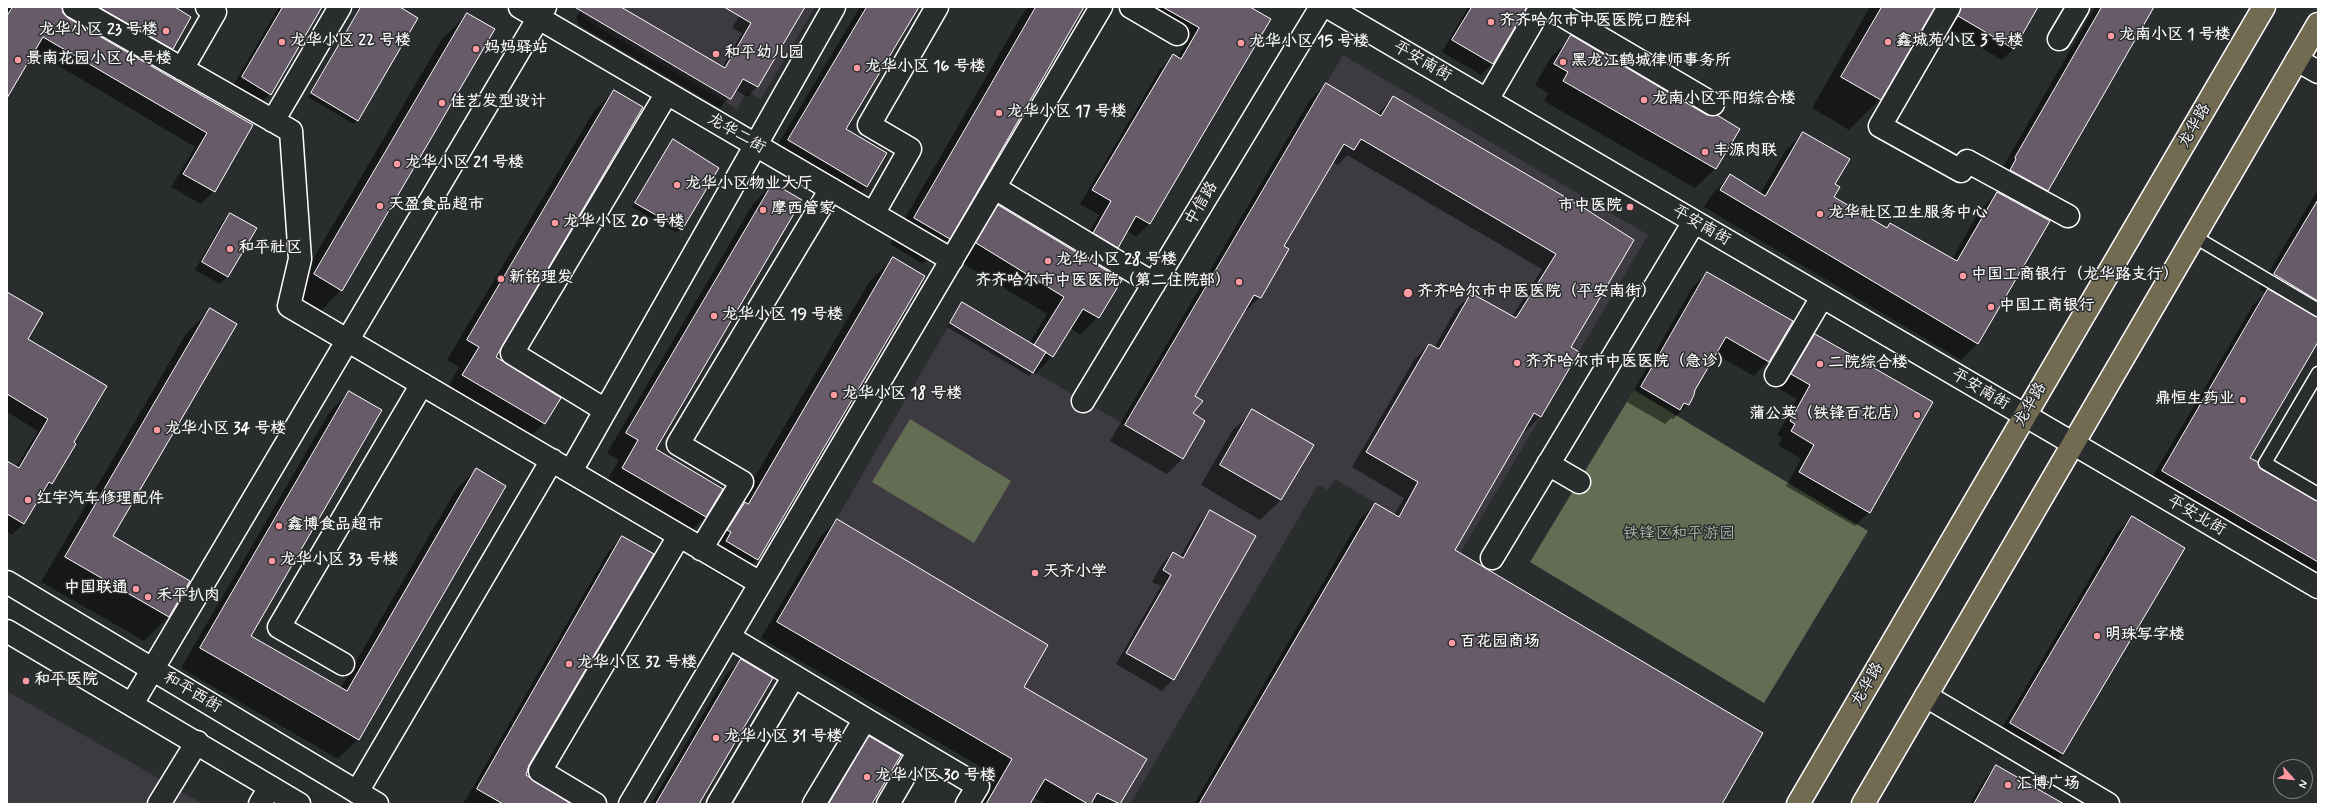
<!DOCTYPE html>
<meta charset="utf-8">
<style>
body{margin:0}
#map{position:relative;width:2325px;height:811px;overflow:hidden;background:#2a2d2e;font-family:Mynerve,sans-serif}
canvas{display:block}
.frame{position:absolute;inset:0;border:8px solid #fff;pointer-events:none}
.north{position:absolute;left:2273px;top:759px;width:40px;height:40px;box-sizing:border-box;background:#2a2d2e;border:1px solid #7f8182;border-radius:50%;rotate:117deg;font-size:11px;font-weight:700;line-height:16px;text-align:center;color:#fff}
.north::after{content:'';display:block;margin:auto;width:14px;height:18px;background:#ff9aa2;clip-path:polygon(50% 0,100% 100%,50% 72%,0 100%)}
</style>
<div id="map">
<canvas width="2325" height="811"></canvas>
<div class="frame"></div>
<div class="north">N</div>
</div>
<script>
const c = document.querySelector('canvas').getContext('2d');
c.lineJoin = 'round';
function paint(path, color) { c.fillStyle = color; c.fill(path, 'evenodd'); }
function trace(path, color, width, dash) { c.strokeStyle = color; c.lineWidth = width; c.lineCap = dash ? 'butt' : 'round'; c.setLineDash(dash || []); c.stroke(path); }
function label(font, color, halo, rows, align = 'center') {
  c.font = font + ' Mynerve,"LXGW WenKai TC",sans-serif'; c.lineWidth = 3; c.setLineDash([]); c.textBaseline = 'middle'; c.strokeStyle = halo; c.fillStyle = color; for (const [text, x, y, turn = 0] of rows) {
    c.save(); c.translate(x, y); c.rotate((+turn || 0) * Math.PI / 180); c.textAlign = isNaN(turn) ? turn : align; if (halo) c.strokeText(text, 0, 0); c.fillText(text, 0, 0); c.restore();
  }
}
const built = new Path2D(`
 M 580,7 L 815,7 L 761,99 L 747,91 L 737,109 L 583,18 Z
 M 1343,55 L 1648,235 L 1460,553 L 1335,479 L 1328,490 L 1318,485 L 1130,804 L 1088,804 L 777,622 L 950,323 L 1125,425 Z
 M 7,691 L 203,804 L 7,804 Z`);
const green = new Path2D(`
 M 1634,390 L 1868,531 L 1764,703 L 1530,562 Z
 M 910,419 L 1011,481 L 974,543 L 872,482 Z`);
const shadow = new Path2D(`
 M 9,7 L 38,7 L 252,125 L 214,191 L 201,204 L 171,187 L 195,147 L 34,51 L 7,96 L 7,9 Z
 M 80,7 L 173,7 L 190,17 L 172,49 L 158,63 Z
 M 279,7 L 321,7 L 270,94 L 259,105 L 231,89 Z
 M 360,7 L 398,7 L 357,120 L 354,124 L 308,97 Z
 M 583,7 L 619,7 L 722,68 L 742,33 L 732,28 L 743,10 L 738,7 L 804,7 L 757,87 L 747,97 L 735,90 L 720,108 L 579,25 L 576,18 Z
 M 860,7 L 918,7 L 845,129 L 886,154 L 866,187 L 846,207 L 768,161 Z
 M 1029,7 L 1082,7 L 949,238 L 923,264 L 890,244 L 1023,13 Z
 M 1128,7 L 1248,7 L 1270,20 L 1149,224 L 1136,237 L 1127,231 L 1117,247 L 1104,260 L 1081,246 L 1099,215 L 1080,204 L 1160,69 L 1173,56 L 1177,58 L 1187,42 Z
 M 1468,7 L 1526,7 L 1492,64 L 1481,75 L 1442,52 Z
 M 1870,7 L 1934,7 L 1880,99 L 1849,130 L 1812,108 Z
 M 1964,7 L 2037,7 L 2013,49 L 2002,60 L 1951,30 Z
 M 2095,7 L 2152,7 L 2047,190 L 2028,210 L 1978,343 L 1961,360 L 1704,207 L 1713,193 L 1730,176 L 1760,194 L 1786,150 L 1803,133 L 1833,184 L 1833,198 L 1886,229 L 1890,224 L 1952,259 L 1980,210 L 1998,192 L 1992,189 L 1998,178 L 1997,177 Z
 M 467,14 L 341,290 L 316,316 L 289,300 L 442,39 Z
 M 1572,37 L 1716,168 L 1695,188 L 1544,101 L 1548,93 L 1535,85 L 1551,57 Z
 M 1326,84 L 1377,115 L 1393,97 L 1583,209 L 1570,347 L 1578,352 L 1540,417 L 1525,432 L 1523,431 L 1454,550 L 1721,804 L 1194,804 L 1360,519 L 1375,504 L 1394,515 L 1404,498 L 1352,467 L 1414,360 L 1429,345 L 1434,348 L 1456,309 L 1472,294 L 1512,317 L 1542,269 L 1347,155 L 1338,165 L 1332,161 L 1282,246 L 1288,250 L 1260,297 L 1244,313 L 1243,312 L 1193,396 L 1191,414 L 1204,421 L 1182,459 L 1167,474 L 1110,441 L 1310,100 Z
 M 614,91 L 495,357 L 544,423 L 524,443 L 443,396 L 459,367 L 447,360 L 594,111 Z
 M 673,140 L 718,168 L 677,233 L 632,207 Z
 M 773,184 L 654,450 L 722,489 L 705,517 L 685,537 L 602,489 L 619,460 L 607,453 L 753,204 Z
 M 2318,189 L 2318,340 L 2249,458 L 2260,470 L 2318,501 L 2318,585 L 2147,486 L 2253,305 L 2265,293 L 2259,289 Z
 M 999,206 L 1098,317 L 1080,335 L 1070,328 L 1053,356 L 1035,374 L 1033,372 L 1029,376 L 947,327 L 962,304 L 1029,344 L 1047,314 L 959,261 L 981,224 Z
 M 231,214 L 256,229 L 227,277 L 220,284 L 195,270 L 223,221 Z
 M 893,258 L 757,559 L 733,583 L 703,565 L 869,282 Z
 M 1707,273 L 1768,361 L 1754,376 L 1715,354 L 1694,389 L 1688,404 L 1673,419 L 1671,418 L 1665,424 L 1627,402 L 1692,288 Z
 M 7,293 L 72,442 L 52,484 L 40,495 L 24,523 L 12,535 L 7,532 L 7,462 L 16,467 L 38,431 L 7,412 Z
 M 210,309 L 112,536 L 189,581 L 168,617 L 144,641 L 41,582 L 186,334 Z
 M 1815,335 L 1869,512 L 1855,526 L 1786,486 L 1801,459 L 1778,445 L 1782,438 L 1777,435 L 1797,399 L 1778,388 L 1801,349 Z
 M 349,392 L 250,636 L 340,689 L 456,490 L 476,469 L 358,739 L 338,759 L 181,668 L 329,413 Z
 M 1253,411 L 1312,445 L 1281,500 L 1260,520 L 1201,485 L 1232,431 Z
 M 1211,511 L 1255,537 L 1173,679 L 1162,691 L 1116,664 L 1161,586 L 1152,582 L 1162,564 L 1173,553 L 1180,557 L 1199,523 Z
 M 2132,518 L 2184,548 L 2062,754 L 2048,769 L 1996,738 L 2117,532 Z
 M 837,520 L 1023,687 L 1145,759 L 1119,804 L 1045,804 L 1033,797 L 1029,804 L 980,804 L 996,776 L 761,638 L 821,536 Z
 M 622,537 L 525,776 L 570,804 L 463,804 L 608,552 Z
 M 741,660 L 698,804 L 651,804 L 726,675 Z
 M 869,737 L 871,804 L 824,804 L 855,752 Z
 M 1997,766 L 2062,804 L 1970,804 L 1985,778 Z`);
const building = new Path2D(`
 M 13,7 L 62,7 L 63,13 L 68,18 L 253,125 L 215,192 L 183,174 L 207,133 L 43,37 L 7,98 L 7,16 Z
 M 99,7 L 175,7 L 191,17 L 173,49 Z
 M 283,7 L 322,7 L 271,95 L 242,77 Z
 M 361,7 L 400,7 L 418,18 L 358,121 L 311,93 Z
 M 575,7 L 621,7 L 725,68 L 751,23 L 724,7 L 805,7 L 758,87 L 743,79 L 731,99 Z
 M 867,7 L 919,7 L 846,129 L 887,153 L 867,187 L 788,140 Z
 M 1036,7 L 1084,7 L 950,239 L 914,218 Z
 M 1163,7 L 1250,7 L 1271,19 L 1150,224 L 1136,216 L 1118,248 L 1093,233 L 1111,201 L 1092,190 L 1173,54 L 1181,59 L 1199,28 Z
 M 1472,7 L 1527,7 L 1493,64 L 1452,40 Z
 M 1882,7 L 1935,7 L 1881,100 L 1841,77 Z
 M 1961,7 L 2038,7 L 2014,49 L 1958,16 Z
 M 2102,7 L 2154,7 L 2048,191 L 2010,170 L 2016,159 L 2015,158 Z
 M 467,13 L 495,29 L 342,291 L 314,274 Z
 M 1571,35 L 1707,115 L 1717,115 L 1740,129 L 1716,169 L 1563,81 L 1568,72 L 1554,64 Z
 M 1326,83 L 1381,116 L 1393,96 L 1584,208 L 1634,240 L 1571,347 L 1579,352 L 1541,417 L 1534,413 L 1455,550 L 1763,733 L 1722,804 L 1199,804 L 1375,503 L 1399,517 L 1418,482 L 1366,452 L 1429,344 L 1439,349 L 1471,293 L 1516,318 L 1556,254 L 1361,139 L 1354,150 L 1344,144 L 1284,246 L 1289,249 L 1261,298 L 1254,295 L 1195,396 L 1203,401 L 1193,413 L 1205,421 L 1183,459 L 1125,425 Z
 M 614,90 L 643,107 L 496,357 L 561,398 L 545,424 L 462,375 L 479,347 L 467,340 Z
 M 1803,132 L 1850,159 L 1835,184 L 1840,187 L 1834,197 L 1887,228 L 1890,223 L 1957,261 L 1997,192 L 2050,221 L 1978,344 L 1720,190 L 1730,174 L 1765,196 Z
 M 673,139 L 719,168 L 682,230 L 635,203 Z
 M 773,183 L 802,200 L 656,449 L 723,489 L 706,517 L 622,468 L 638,440 L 626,433 Z
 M 2318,200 L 2318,301 L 2274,274 Z
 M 998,205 L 1122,280 L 1099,318 L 1083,309 L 1053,357 L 1034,345 L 1064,297 L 976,243 Z
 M 230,213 L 257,228 L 228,277 L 202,262 Z
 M 893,257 L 925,276 L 758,560 L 726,541 L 731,532 L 727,530 L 745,502 L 748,504 Z
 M 1707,272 L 1793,321 L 1769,362 L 1726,337 L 1695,390 L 1694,395 L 1689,405 L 1684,403 L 1680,410 L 1641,387 Z
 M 2268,289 L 2318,317 L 2318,342 L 2250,458 L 2258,462 L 2261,469 L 2318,501 L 2318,562 L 2162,471 Z
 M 7,292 L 43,313 L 28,339 L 107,386 L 74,442 L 76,444 L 52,484 L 49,482 L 24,524 L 7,514 L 7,461 L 19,468 L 48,419 L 7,394 Z
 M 962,302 L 1046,352 L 1033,373 L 950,323 Z
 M 210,308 L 237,324 L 113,536 L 190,581 L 169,617 L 65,557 Z
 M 1815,334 L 1933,402 L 1870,513 L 1799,472 L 1814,445 L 1791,431 L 1795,424 L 1790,421 L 1810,385 L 1791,374 Z
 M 349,391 L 382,410 L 251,636 L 347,691 L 476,468 L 506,486 L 359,740 L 200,648 Z
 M 1252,409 L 1314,445 L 1281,500 L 1220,465 Z
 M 1210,510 L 1256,536 L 1174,680 L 1126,653 L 1171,575 L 1163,570 L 1173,552 L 1183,558 Z
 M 2132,516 L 2185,548 L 2063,754 L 2010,723 Z
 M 837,519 L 1048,645 L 1024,687 L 1147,759 L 1120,804 L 1097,793 L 1091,804 L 1088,804 L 1045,779 L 1030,804 L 986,804 L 1012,759 L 777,622 Z
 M 622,536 L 654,554 L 529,765 L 526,775 L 571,804 L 503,804 L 477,789 Z
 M 741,659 L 773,678 L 699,804 L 656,804 Z
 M 869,736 L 901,755 L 872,804 L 829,804 Z
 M 1996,765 L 2064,804 L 1974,804 Z`);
const service = new Path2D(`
 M 2195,237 L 2318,310
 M 2318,373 L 2265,463 L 2318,494`);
const minor = new Path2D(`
 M 74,7 L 291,131 L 300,259 L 289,306 L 760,583
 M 520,7 L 952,260
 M 1131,7 L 1177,34
 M 1548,7 L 1713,104
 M 1949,7 L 1880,126 L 1961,171 L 1967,161 L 2068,216
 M 2059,39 L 2078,7
 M 2297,60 L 2318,72
 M 182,69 L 215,12 L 207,7
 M 1487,100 L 1541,7
 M 273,121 L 340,7
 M 995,188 L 1154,284
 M 873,214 L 910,149 L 869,125 L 937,7
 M 1776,375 L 1822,297
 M 1083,401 L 1321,7
 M 605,410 L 512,353 L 667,93
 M 1548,464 L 1579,482
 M 571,471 L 834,7
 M 701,549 L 742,482 L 678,444 L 831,189
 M 1492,558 L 1694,222
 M 729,637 L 865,719 L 814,804
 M 343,664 L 279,627 L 422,384
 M 1926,696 L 2108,804
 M 132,704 L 545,7
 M 865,719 L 978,786 L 967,804
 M 357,792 L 552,460
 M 159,804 L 197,742
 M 260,804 L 270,787
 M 595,804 L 540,771 L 679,536
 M 630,804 L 1101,7
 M 718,804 L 794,676
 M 888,804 L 919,751`);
const tertiary = new Path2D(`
 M 1328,7 L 2318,587`);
const secondary = new Path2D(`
 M 7,582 L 377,804
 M 7,631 L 299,804`);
const primary = new Path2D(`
 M 1798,804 L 2264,7
 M 1863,804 L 2318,24`);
const markers = [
 [1491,22,4,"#ff9aa2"],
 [166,31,4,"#ff9aa2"],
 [2111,36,4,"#ff9aa2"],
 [282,42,4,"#ff9aa2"],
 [1888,42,4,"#ff9aa2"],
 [1241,43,4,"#ff9aa2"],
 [476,49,4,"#ff9aa2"],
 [716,54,4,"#ff9aa2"],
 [18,60,4,"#ff9aa2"],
 [1563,62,4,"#ff9aa2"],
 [857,68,4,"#ff9aa2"],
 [1644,100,4,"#ff9aa2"],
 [442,103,4,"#ff9aa2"],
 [999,113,4,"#ff9aa2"],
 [1705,152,4,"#ff9aa2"],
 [397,164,4,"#ff9aa2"],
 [677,185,4,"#ff9aa2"],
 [380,206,4,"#ff9aa2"],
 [1630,207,4,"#ff9aa2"],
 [763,210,4,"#ff9aa2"],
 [1820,214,4,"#ff9aa2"],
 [555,223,4,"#ff9aa2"],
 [230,249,4,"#ff9aa2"],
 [1048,261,4,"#ff9aa2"],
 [1963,276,4,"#ff9aa2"],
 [501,279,4,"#ff9aa2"],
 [1239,282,4,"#ff9aa2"],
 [1408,293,5,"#ff9aa2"],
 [1991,307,4,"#ff9aa2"],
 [714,316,4,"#ff9aa2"],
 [1517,363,4,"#ff9aa2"],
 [1820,364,4,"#ff9aa2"],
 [834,395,4,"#ff9aa2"],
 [2243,400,4,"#ff9aa2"],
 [1917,415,4,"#ff9aa2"],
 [157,430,4,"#ff9aa2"],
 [28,500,4,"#ff9aa2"],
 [279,526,4,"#ff9aa2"],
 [272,561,4,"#ff9aa2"],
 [1035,573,4,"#ff9aa2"],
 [136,589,4,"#ff9aa2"],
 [148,597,4,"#ff9aa2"],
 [2097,636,4,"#ff9aa2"],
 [1452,643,4,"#ff9aa2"],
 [569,664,4,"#ff9aa2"],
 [26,681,4,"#ff9aa2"],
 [716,738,4,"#ff9aa2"],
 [867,777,4,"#ff9aa2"],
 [2008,785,4,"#ff9aa2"]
];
const poiNames = [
 ["齐齐哈尔市中医医院口腔科",1499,22],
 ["龙华小区 23 号楼",158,31,"right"],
 ["龙南小区 1 号楼",2119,36],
 ["龙华小区 22 号楼",290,42],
 ["鑫城苑小区 3 号楼",1896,42],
 ["龙华小区 15 号楼",1249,43],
 ["妈妈驿站",484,49],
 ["和平幼儿园",724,54],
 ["景南花园小区 4 号楼",26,60],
 ["黑龙江鹤城律师事务所",1571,62],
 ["龙华小区 16 号楼",865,68],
 ["龙南小区平阳综合楼",1652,100],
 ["佳艺发型设计",450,103],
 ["龙华小区 17 号楼",1007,113],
 ["丰源肉联",1713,152],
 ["龙华小区 21 号楼",405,164],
 ["龙华小区物业大厅",685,185],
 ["天盈食品超市",388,206],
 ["市中医院",1622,207,"right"],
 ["摩西管家",771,210],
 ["龙华社区卫生服务中心",1828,214],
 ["龙华小区 20 号楼",563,223],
 ["和平社区",238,249],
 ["龙华小区 28 号楼",1056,261],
 ["中国工商银行（龙华路支行）",1971,276],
 ["新铭理发",509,279],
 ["齐齐哈尔市中医医院（第二住院部）",1231,282,"right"],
 ["齐齐哈尔市中医医院（平安南街）",1417,293],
 ["中国工商银行",1999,307],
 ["龙华小区 19 号楼",722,316],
 ["齐齐哈尔市中医医院（急诊）",1525,363],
 ["二院综合楼",1828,364],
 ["龙华小区 18 号楼",842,395],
 ["鼎恒生药业",2235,400,"right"],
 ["蒲公英（铁锋百花店）",1909,415,"right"],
 ["龙华小区 34 号楼",165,430],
 ["红宇汽车修理配件",36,500],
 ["鑫博食品超市",287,526],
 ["龙华小区 33 号楼",280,561],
 ["天齐小学",1043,573],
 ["中国联通",128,589,"right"],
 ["禾平扒肉",156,597],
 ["明珠写字楼",2105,636],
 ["百花园商场",1460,643],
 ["龙华小区 32 号楼",577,664],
 ["和平医院",34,681],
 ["龙华小区 31 号楼",724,738],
 ["龙华小区 30 号楼",875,777],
 ["汇博广场",2016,785]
];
const streetNames = [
 ["平安南街",1422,62,30],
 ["龙华路",2195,126,-60],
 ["龙华二街",736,134,30],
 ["中信路",1202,204,-59],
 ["平安南街",1701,226,30],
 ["平安南街",1980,390,31],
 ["龙华路",2031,405,-60],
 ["平安北街",2196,516,30],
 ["龙华路",1868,685,-60],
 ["和平西街",192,693,31]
];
const parkNames = [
 ["铁锋区和平游园",1679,535]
];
paint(built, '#3d3b40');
paint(green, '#626d54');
paint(shadow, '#0007');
paint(building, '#685b69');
trace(building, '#fff', 1);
trace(service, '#fff', 15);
trace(minor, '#fff', 25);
trace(tertiary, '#fff', 25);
trace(secondary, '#fff', 25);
trace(primary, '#fff', 25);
trace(service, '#2a2d2e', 12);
trace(minor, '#2a2d2e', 22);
trace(tertiary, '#2a2d2e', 22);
trace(secondary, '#2a2d2e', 22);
trace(primary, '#726b52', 22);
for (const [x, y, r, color] of markers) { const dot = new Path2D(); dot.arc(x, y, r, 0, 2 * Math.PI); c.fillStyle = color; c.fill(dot); trace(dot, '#2a2d2e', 1.5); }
label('bold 16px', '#fff', '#2a2d2e', poiNames, 'left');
label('16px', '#fff', '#2a2d2e', streetNames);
label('16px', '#b0b6aa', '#2a2d2e', parkNames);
</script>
